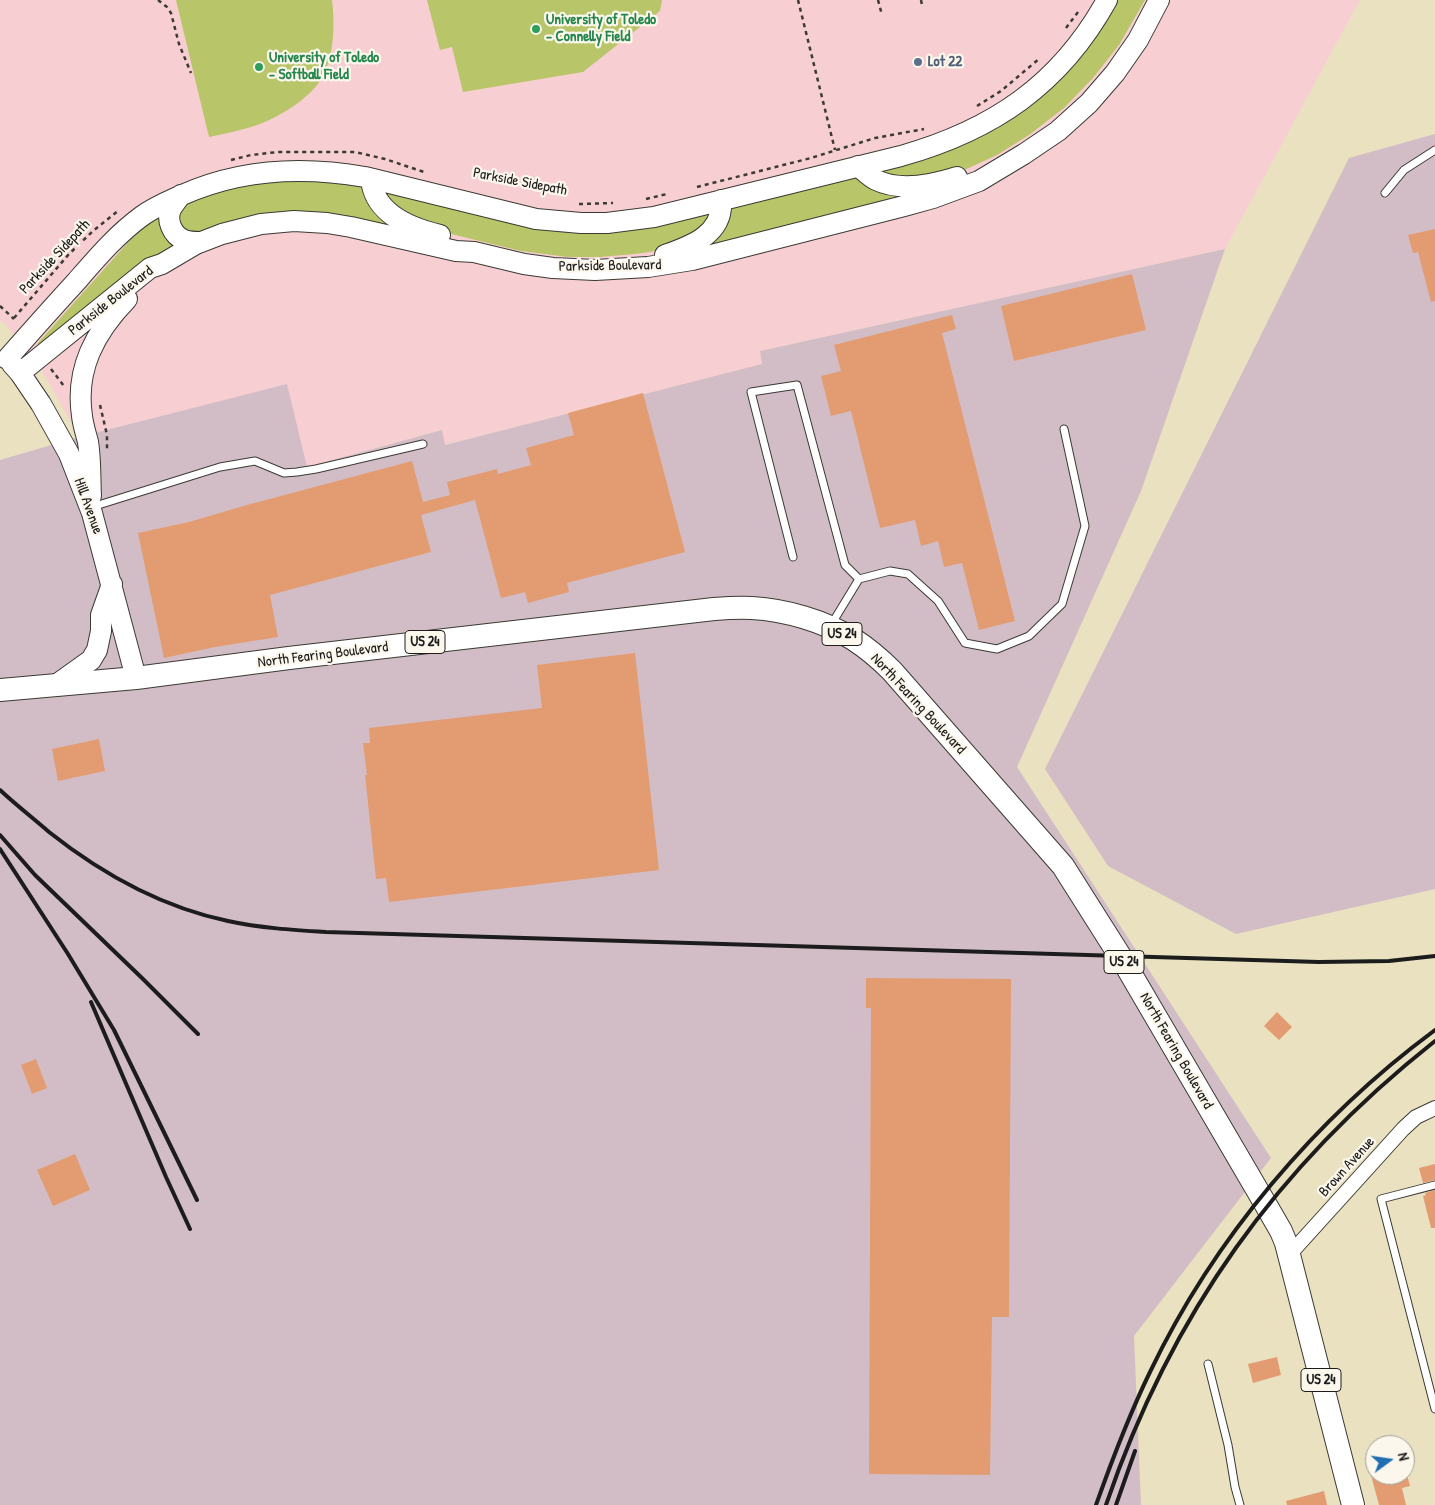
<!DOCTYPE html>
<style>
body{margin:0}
#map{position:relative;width:1435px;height:1505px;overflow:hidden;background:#e9e1bf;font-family:"Patrick Hand",sans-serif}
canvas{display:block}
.north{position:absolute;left:1365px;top:1435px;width:50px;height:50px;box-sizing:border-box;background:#fbf7ec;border:1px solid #a29f99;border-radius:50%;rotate:76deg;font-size:14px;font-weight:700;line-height:20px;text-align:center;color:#1c1c1c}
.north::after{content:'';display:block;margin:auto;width:18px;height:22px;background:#1f6fb2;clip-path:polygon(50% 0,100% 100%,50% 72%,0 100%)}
</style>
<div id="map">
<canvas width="1435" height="1505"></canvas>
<div class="north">N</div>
</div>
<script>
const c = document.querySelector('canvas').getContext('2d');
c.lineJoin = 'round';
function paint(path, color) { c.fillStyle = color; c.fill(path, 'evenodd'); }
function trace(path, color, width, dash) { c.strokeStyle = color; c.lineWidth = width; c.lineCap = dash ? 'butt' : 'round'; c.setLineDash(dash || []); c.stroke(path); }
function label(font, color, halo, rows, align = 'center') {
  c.font = font + ' "Patrick Hand",sans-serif'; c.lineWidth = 4.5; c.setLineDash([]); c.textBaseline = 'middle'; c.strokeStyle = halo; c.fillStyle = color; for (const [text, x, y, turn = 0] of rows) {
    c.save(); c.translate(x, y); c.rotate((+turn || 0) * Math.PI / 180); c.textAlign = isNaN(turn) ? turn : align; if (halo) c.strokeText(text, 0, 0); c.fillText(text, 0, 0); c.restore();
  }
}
const built = new Path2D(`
 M 0,0 L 1360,0 L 1225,249 L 760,351 L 763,364 L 444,445 L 442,430 L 307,467 L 79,437 L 42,371 L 5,324 L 0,321 Z`);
const industrial = new Path2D(`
 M 1435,134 L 1435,889 L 1236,934 L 1108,866 L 1045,769 L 1349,158 Z
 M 1225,249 L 1141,491 L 1017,767 L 1271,1158 L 1134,1336 L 1141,1505 L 0,1505 L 0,460 L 79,437 L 287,384 L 307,467 L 442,430 L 445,445 L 762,364 L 760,351 Z`);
const green = new Path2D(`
 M 176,0 L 332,0 C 335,23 334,56 323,76 C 311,99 275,120 251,127 C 238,131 223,134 209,137 Z
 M 427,0 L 662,0 L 660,11 L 583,72 L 463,92 L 452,47 L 440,50 Z
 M 1117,0 L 1145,0 L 1119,45 L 1093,78 L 1064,108 L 1029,135 L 997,155 L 960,172 L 901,179 L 880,172 L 881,170 L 960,145 L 989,131 L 1106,20 Z
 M 850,177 L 858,179 L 871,188 L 901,194 L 902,196 L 710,246 L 709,244 L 731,208 Z
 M 296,179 L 354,185 L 360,186 L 369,202 L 390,225 L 389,226 L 247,217 L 220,225 L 197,234 L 179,228 L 177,211 C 193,189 269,182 296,179 Z
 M 385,193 L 391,193 L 518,225 L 557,231 L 581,233 L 711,212 L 712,218 L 683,244 L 650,252 L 635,254 L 600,257 L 568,257 L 521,251 L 443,232 L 406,218 Z
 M 160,217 L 174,243 L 173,246 L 37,348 L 38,343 L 131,239 L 148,224 Z`);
const building = new Path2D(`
 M 1435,229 L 1435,301 L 1431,302 L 1418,252 L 1413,253 L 1408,235 Z
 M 1132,274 L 1146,330 L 1014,361 L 1001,306 Z
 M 952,315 L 956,329 L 942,333 L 1015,621 L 979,630 L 962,563 L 944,567 L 938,541 L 921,546 L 915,520 L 880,528 L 851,411 L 831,416 L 821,376 L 841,371 L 834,345 Z
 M 643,393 L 685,552 L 567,583 L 569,592 L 528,603 L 525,592 L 501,598 L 475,500 L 421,515 L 431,552 L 270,595 L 278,637 L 215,647 L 164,658 L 138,533 L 189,522 L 247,505 L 412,461 L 423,502 L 450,495 L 447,482 L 497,469 L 498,474 L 531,465 L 526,448 L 574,435 L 568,413 Z
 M 635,653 L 659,870 L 389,902 L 386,878 L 376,879 L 365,775 L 367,775 L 363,743 L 370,743 L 369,728 L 542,708 L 537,665 Z
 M 99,739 L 105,771 L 58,781 L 52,749 Z
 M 866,978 L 1011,979 L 1009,1317 L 992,1317 L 990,1475 L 869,1474 L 871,1008 L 866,1008 Z
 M 1277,1012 L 1292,1027 L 1279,1040 L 1264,1026 Z
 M 36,1059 L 47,1088 L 32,1094 L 21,1065 Z
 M 75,1154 L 90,1190 L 53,1206 L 37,1170 Z
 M 1435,1164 L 1435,1180 L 1423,1183 L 1419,1168 Z
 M 1435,1190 L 1435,1228 L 1431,1228 L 1423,1196 L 1426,1195 L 1425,1193 Z
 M 1277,1357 L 1281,1375 L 1253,1383 L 1248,1364 Z
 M 1371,1475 L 1407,1475 L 1410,1486 L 1402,1488 L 1406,1505 L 1379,1505 Z
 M 1324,1491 L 1327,1505 L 1287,1505 L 1286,1501 Z`);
const path = new Path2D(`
 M 158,0 L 167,7 L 171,13 L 179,44 L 191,73
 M 798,0 L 835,150
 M 878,0 L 882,15
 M 921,0 L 922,5
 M 1066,28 L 1078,12
 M 977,106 L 1001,91 L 1040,58
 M 231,160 L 251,155 L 278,152 L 355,152 L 385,159 L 424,172
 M 697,187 L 811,158 L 875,138 L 924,129
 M 646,199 L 667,194
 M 579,204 L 613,203
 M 0,306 L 14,319
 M 14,318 L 69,254 L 93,231 L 119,210
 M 51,369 L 64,386
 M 100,405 L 107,435 L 107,449`);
const lane = new Path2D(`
 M 1385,193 L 1404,170 L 1435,150
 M 92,507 L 220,467 L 255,461 L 284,473 L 297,472 L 316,469 L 423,444
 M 793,557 L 751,392 L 797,385 L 845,565 L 859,579
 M 831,625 L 859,579 L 890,571 L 908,574 L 938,601 L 965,643 L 997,649 L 1029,636 L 1062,604 L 1085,526 L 1064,429
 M 1435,1185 L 1381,1199 L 1435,1409
 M 1208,1364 L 1228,1445 L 1235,1487 L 1240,1505`);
const street = new Path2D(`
 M 1289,1255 L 1403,1129 L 1416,1117 L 1435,1108`);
const secondary = new Path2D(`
 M 858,166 C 864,171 870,177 876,180 C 901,192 932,185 957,177
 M 371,179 C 374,213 410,228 440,235
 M 181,195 C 178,199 174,204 171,209 C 166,220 172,235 184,240 C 189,242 194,242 200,242
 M 665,255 C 691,246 724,234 721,200
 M 7,359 C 29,334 52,308 75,283 C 96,259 116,235 142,216 C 154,207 169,201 182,195 C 240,169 303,166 365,177 L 536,219 L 581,223 L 607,223 L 654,217 L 901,156 C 993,130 1060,85 1107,0
 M 12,364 L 20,373 L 41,404 L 69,454 L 92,513 L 136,678
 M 20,373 L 150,268 L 162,264 L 196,244 L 222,234 L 261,224 L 294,221 L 327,223 L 351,227 L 456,251 L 474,252 L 524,264 L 553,268 L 595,270 L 648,267 L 692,260 L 904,206 L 933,198 L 979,181 L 1024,154 L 1058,131 L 1089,103 L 1115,73 L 1138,40 L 1159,0
 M 91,496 C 90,478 91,460 88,442 C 86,434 83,425 82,416 C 75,369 95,332 127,299
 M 56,685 L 91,660 L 97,650 L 101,631 L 101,615 L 112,584`);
const primary = new Path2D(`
 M 0,690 L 136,678 L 289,658 L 714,609 C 726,608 739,607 752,608 C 786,610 824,621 853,639 C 867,648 880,659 892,671 L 1063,866 L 1125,964 L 1266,1205 L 1281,1231 L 1286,1243 L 1353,1505`);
const rail = new Path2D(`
 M 0,790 C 16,805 33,818 49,832 C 102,874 161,907 228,921 C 260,928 293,930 326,932 L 1319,962 L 1389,961 L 1435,956
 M 0,835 L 35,875 L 143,979 L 198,1034
 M 0,849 L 68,954 L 114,1030 L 197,1200
 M 91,1002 L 166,1177 L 190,1229
 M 1096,1505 C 1112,1460 1129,1415 1150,1372 C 1214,1238 1316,1118 1435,1030
 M 1106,1505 C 1171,1314 1277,1166 1435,1041
 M 1116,1505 L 1135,1451`);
const markers = [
 [536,29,5,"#2e9e5b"],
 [918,62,5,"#5c6f8a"],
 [259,67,5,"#2e9e5b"]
];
const shields = [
 [842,634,40],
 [425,642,40],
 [1124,962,40],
 [1321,1380,40]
];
const shieldNames = [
 ["US 24",842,634],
 ["US 24",425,642],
 ["US 24",1124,962],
 ["US 24",1321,1380]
];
const leisureNames = [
 ["University of Toledo",546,20],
 ["- Connelly Field",546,37],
 ["University of Toledo",269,58],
 ["- Softball Field",269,75]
];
const serviceNames = [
 ["Lot 22",928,62]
];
const streetNames = [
 ["Parkside Sidepath",520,182,11],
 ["Parkside Sidepath",55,257,-47],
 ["Parkside Boulevard",610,266,-1],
 ["Parkside Boulevard",111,301,-38],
 ["Hill Avenue",88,506,70],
 ["North Fearing Boulevard",323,655,-7],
 ["North Fearing Boulevard",918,704,47],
 ["North Fearing Boulevard",1176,1051,60],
 ["Brown Avenue",1347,1167,-48]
];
paint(built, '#f7cfd2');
paint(industrial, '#d2bdc6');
paint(green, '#b8c568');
paint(building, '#e39c71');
trace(lane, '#3b3a34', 9);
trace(street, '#3b3a34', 16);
trace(secondary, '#3b3a34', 22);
trace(primary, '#3b3a34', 24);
trace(path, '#3b3a34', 2.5, [4, 4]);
trace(lane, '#fff', 7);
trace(street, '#fff', 14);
trace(secondary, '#fff', 20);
trace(primary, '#fff', 22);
trace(rail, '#1c1c1c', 4);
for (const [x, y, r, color] of markers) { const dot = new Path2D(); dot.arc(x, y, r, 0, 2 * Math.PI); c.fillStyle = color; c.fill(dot); trace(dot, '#fbf7ec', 2); }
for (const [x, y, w] of shields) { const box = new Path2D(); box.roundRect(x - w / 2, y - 11.5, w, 23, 4); c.fillStyle = '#fbf7ec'; c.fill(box); trace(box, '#1c1c1c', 1); }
label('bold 14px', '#1c1c1c', null, shieldNames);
label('bold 15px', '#27864d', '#fbf7ec', leisureNames, 'left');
label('bold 15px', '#4e5e75', '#fbf7ec', serviceNames, 'left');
label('15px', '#1c1c1c', '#fbf7ec', streetNames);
</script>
